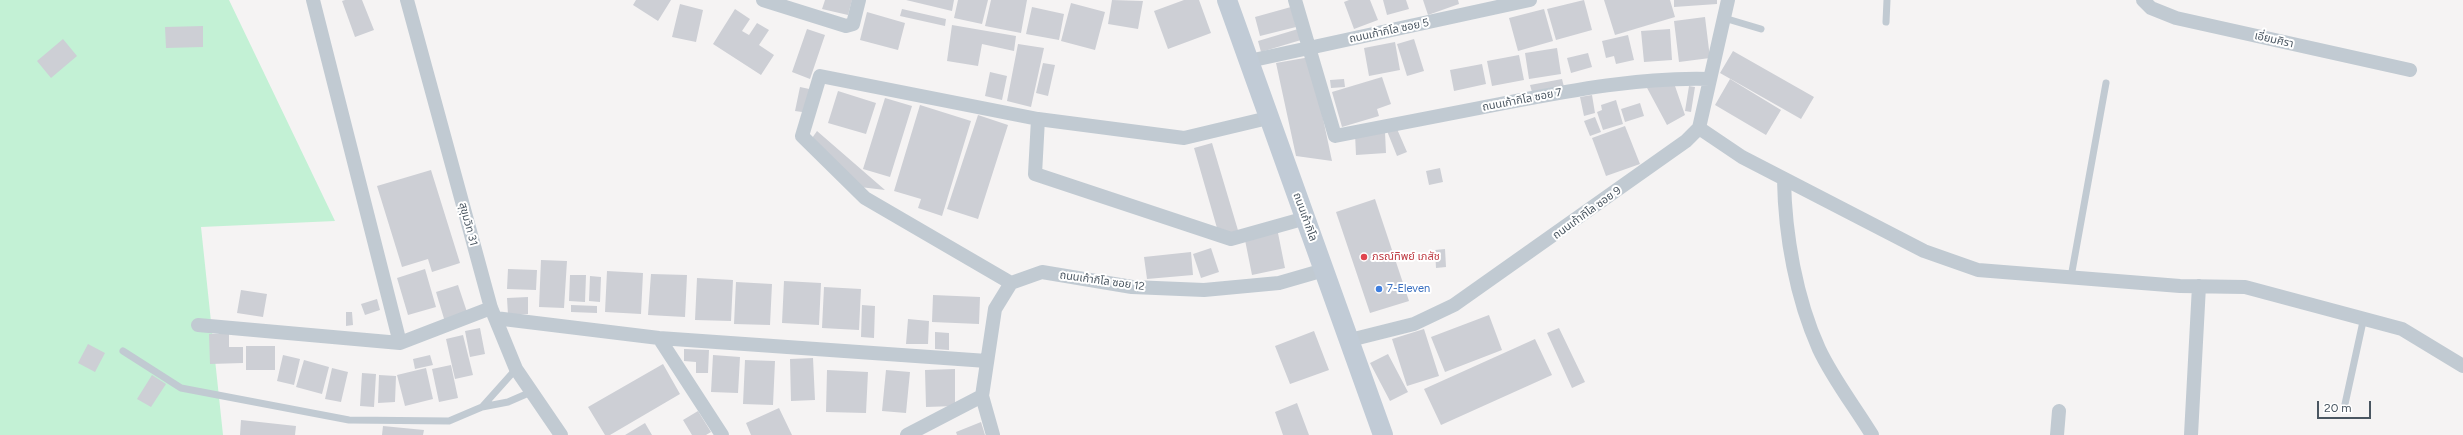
<!DOCTYPE html>
<meta charset="utf-8">
<style>
body{margin:0}
#map{position:relative;width:2463px;height:435px;overflow:hidden;background:#f5f3f3;font-family:Figtree,sans-serif}
canvas{display:block}
.scale{position:absolute;left:2317px;top:401px;width:54px;height:18px;box-sizing:border-box;border:2px solid #4a5661;border-top:0;padding-left:5px;font-size:12px;line-height:14px;white-space:nowrap;color:#4a5661;-webkit-text-stroke:3px #fff;paint-order:stroke}
</style>
<div id="map">
<canvas width="2463" height="435"></canvas>
<div class="scale">20 m</div>
</div>
<script>
const c = document.querySelector('canvas').getContext('2d');
c.lineJoin = 'round';
function paint(path, color) { c.fillStyle = color; c.fill(path, 'evenodd'); }
function trace(path, color, width, dash) { c.strokeStyle = color; c.lineWidth = width; c.lineCap = dash ? 'butt' : 'round'; c.setLineDash(dash || []); c.stroke(path); }
function label(font, color, halo, rows, align = 'center') {
  c.font = font + ' Figtree,"Noto Sans Thai",sans-serif'; c.lineWidth = 4; c.setLineDash([]); c.textBaseline = 'middle'; c.strokeStyle = halo; c.fillStyle = color; for (const [text, x, y, turn = 0] of rows) {
    c.save(); c.translate(x, y); c.rotate((+turn || 0) * Math.PI / 180); c.textAlign = isNaN(turn) ? turn : align; if (halo) c.strokeText(text, 0, 0); c.fillText(text, 0, 0); c.restore();
  }
}
const green = new Path2D(`
 M 0,0 L 229,0 L 335,221 L 201,227 L 223,435 L 0,435 Z`);
const building = new Path2D(`
 M 345,0 L 362,0 L 374,30 L 355,37 L 342,1 Z
 M 636,0 L 671,0 L 658,21 L 633,5 Z
 M 825,0 L 852,0 L 848,15 L 822,9 Z
 M 906,0 L 954,0 L 952,11 Z
 M 958,0 L 988,0 L 982,24 L 954,18 Z
 M 991,0 L 1027,0 L 1021,33 L 985,26 Z
 M 1112,0 L 1143,1 L 1138,29 L 1108,24 Z
 M 1184,0 L 1199,0 L 1211,33 L 1168,49 L 1154,11 Z
 M 1349,0 L 1370,0 L 1378,20 L 1354,29 L 1344,2 Z
 M 1383,0 L 1406,0 L 1409,9 L 1387,15 Z
 M 1423,0 L 1458,0 L 1459,4 L 1428,15 Z
 M 1584,0 L 1592,30 L 1556,40 L 1547,9 Z
 M 1604,0 L 1670,0 L 1675,17 L 1615,35 Z
 M 1674,0 L 1717,0 L 1717,4 L 1674,7 Z
 M 1071,3 L 1105,12 L 1095,50 L 1061,41 Z
 M 680,4 L 703,10 L 696,42 L 672,37 Z
 M 1032,7 L 1064,14 L 1059,40 L 1026,34 Z
 M 1291,7 L 1296,27 L 1260,36 L 1255,17 Z
 M 735,9 L 750,19 L 742,31 L 749,35 L 757,23 L 769,30 L 759,45 L 774,55 L 761,75 L 713,44 Z
 M 902,9 L 946,19 L 945,26 L 900,16 Z
 M 1544,9 L 1553,41 L 1518,51 L 1509,18 Z
 M 867,12 L 905,23 L 898,50 L 860,40 Z
 M 1705,17 L 1710,58 L 1679,62 L 1674,21 Z
 M 952,25 L 1016,36 L 1014,51 L 982,44 L 978,66 L 947,61 Z
 M 203,26 L 203,47 L 166,48 L 165,27 Z
 M 807,29 L 825,35 L 810,79 L 792,72 Z
 M 1298,29 L 1301,40 L 1261,52 L 1258,41 Z
 M 1670,29 L 1672,60 L 1644,62 L 1641,31 Z
 M 1628,35 L 1634,60 L 1616,64 L 1614,56 L 1606,58 L 1602,41 Z
 M 63,39 L 77,56 L 51,78 L 37,61 Z
 M 1414,39 L 1424,71 L 1407,76 L 1397,44 Z
 M 1395,42 L 1400,70 L 1369,76 L 1364,48 Z
 M 1018,44 L 1044,48 L 1031,107 L 1007,101 Z
 M 1557,48 L 1561,74 L 1529,79 L 1525,53 Z
 M 1733,51 L 1814,97 L 1801,119 L 1720,73 Z
 M 1588,53 L 1592,67 L 1571,73 L 1567,58 Z
 M 1519,55 L 1524,80 L 1492,86 L 1487,61 Z
 M 1310,57 L 1332,161 L 1296,156 L 1276,63 Z
 M 1043,63 L 1055,65 L 1048,96 L 1036,93 Z
 M 1482,64 L 1486,84 L 1454,91 L 1450,70 Z
 M 990,72 L 1007,76 L 1002,100 L 985,96 Z
 M 1382,77 L 1391,104 L 1377,109 L 1379,116 L 1342,127 L 1332,92 Z
 M 1344,79 L 1345,87 L 1331,88 L 1330,80 Z
 M 1562,79 L 1564,87 L 1532,92 L 1530,85 Z
 M 1730,79 L 1781,110 L 1766,135 L 1715,105 Z
 M 1646,86 L 1675,86 L 1685,115 L 1667,125 Z
 M 1689,86 L 1695,87 L 1691,112 L 1685,111 Z
 M 800,87 L 814,90 L 809,113 L 795,111 Z
 M 838,91 L 876,103 L 866,134 L 828,123 Z
 M 1592,95 L 1595,113 L 1584,116 L 1580,97 Z
 M 885,98 L 912,106 L 890,177 L 863,169 Z
 M 1616,100 L 1623,124 L 1603,130 L 1597,112 L 1602,110 L 1601,105 Z
 M 1640,103 L 1644,116 L 1625,122 L 1621,109 Z
 M 920,105 L 971,121 L 942,216 L 918,208 L 921,199 L 894,191 Z
 M 978,115 L 1008,125 L 978,219 L 947,209 Z
 M 1595,117 L 1601,132 L 1590,136 L 1584,121 Z
 M 1394,122 L 1407,152 L 1397,156 L 1385,126 Z
 M 1625,126 L 1640,164 L 1606,176 L 1592,138 Z
 M 817,131 L 885,190 L 860,187 L 810,141 Z
 M 1385,132 L 1386,153 L 1356,155 L 1355,134 Z
 M 1212,143 L 1240,237 L 1221,242 L 1194,148 Z
 M 1440,168 L 1443,182 L 1429,185 L 1426,171 Z
 M 431,170 L 460,263 L 432,272 L 428,259 L 402,267 L 377,186 Z
 M 1375,199 L 1409,301 L 1370,313 L 1336,212 Z
 M 1276,223 L 1285,268 L 1252,275 L 1243,230 Z
 M 1211,248 L 1219,272 L 1201,278 L 1193,254 Z
 M 1445,249 L 1446,267 L 1436,268 L 1435,250 Z
 M 1191,252 L 1193,275 L 1147,279 L 1144,257 Z
 M 541,260 L 567,261 L 564,308 L 539,307 Z
 M 425,269 L 436,307 L 408,315 L 397,278 Z
 M 508,269 L 537,270 L 536,290 L 507,289 Z
 M 607,271 L 643,273 L 641,314 L 605,312 Z
 M 651,274 L 687,275 L 685,317 L 648,315 Z
 M 570,275 L 586,275 L 585,302 L 569,301 Z
 M 590,276 L 601,277 L 600,302 L 589,301 Z
 M 697,278 L 733,280 L 731,321 L 695,320 Z
 M 784,281 L 821,283 L 819,325 L 782,323 Z
 M 736,282 L 772,284 L 770,325 L 734,324 Z
 M 458,285 L 468,315 L 445,322 L 436,292 Z
 M 824,287 L 861,289 L 859,330 L 822,328 Z
 M 241,290 L 267,294 L 263,317 L 237,313 Z
 M 933,295 L 980,297 L 979,324 L 932,322 Z
 M 528,297 L 528,314 L 508,315 L 507,298 Z
 M 377,299 L 380,310 L 365,315 L 361,304 Z
 M 571,305 L 597,306 L 597,313 L 571,312 Z
 M 862,305 L 875,306 L 874,338 L 861,337 Z
 M 346,312 L 352,312 L 353,325 L 346,326 Z
 M 1489,315 L 1502,350 L 1445,372 L 1431,337 Z
 M 908,319 L 929,321 L 928,344 L 906,344 Z
 M 480,328 L 485,354 L 470,357 L 465,331 Z
 M 1559,328 L 1585,382 L 1572,388 L 1547,333 Z
 M 1424,329 L 1439,376 L 1407,386 L 1392,339 Z
 M 1314,331 L 1329,370 L 1290,384 L 1275,346 Z
 M 935,332 L 949,333 L 949,350 L 935,349 Z
 M 209,334 L 229,334 L 229,347 L 243,347 L 243,363 L 210,364 Z
 M 463,335 L 473,375 L 455,379 L 446,339 Z
 M 1535,339 L 1552,375 L 1441,425 L 1424,389 Z
 M 88,344 L 105,353 L 95,372 L 78,363 Z
 M 246,346 L 275,346 L 275,370 L 246,370 Z
 M 684,349 L 709,350 L 708,373 L 696,373 L 696,362 L 684,361 Z
 M 1388,354 L 1408,392 L 1390,401 L 1370,363 Z
 M 283,355 L 300,359 L 294,385 L 277,381 Z
 M 430,355 L 433,365 L 415,369 L 413,359 Z
 M 713,355 L 740,357 L 738,393 L 711,392 Z
 M 813,358 L 815,400 L 791,401 L 790,359 Z
 M 304,360 L 329,367 L 322,394 L 296,387 Z
 M 745,360 L 775,361 L 773,405 L 743,404 Z
 M 663,364 L 680,394 L 610,435 L 605,435 L 588,407 Z
 M 451,365 L 458,398 L 439,402 L 432,369 Z
 M 332,368 L 348,372 L 341,402 L 325,399 Z
 M 426,368 L 433,399 L 405,406 L 397,375 Z
 M 955,369 L 955,406 L 926,407 L 925,370 Z
 M 827,370 L 868,372 L 866,413 L 826,412 Z
 M 886,370 L 910,372 L 906,413 L 882,411 Z
 M 362,373 L 376,374 L 374,407 L 360,406 Z
 M 152,375 L 166,384 L 151,407 L 137,399 Z
 M 379,375 L 396,376 L 395,402 L 378,403 Z
 M 1297,403 L 1309,435 L 1283,435 L 1275,412 Z
 M 779,408 L 792,435 L 751,435 L 746,423 Z
 M 698,411 L 711,432 L 706,435 L 692,435 L 683,420 Z
 M 241,420 L 296,426 L 295,435 L 240,435 Z
 M 981,422 L 985,435 L 957,435 L 956,432 Z
 M 645,423 L 652,435 L 625,435 Z
 M 383,426 L 424,430 L 423,435 L 382,435 Z`);
const service = new Path2D(`
 M 1724,18 L 1761,29
 M 1886,22 L 1887,0
 M 2071,277 L 2106,83
 M 123,351 L 181,388 L 349,420 L 449,421 L 482,407 L 516,369
 M 2345,404 L 2364,317
 M 482,407 L 508,402 L 531,392`);
const minor = new Path2D(`
 M 313,0 L 400,343
 M 407,0 L 491,308 L 516,369 L 561,435
 M 763,0 L 846,26 L 853,24 L 859,0
 M 1295,0 L 1335,136 C 1392,125 1449,114 1505,103 C 1573,90 1641,77 1710,79
 M 2143,0 L 2151,8 L 2176,18 L 2410,70
 M 1249,61 L 1530,0
 M 1038,119 L 1035,174 L 1231,239 L 1306,218
 M 1699,128 L 1742,157 L 1924,251 L 1978,270 L 2180,286 L 2245,287 L 2402,329 L 2463,366
 M 1784,180 C 1785,235 1796,298 1819,349 C 1833,379 1855,407 1872,435
 M 1011,283 L 865,198 L 802,136 L 820,76 L 1038,119 L 1184,138 L 1268,118
 M 495,318 L 659,338 L 987,361
 M 198,325 L 400,343 L 491,308
 M 659,338 L 722,435
 M 1350,340 L 1414,324 L 1454,305 L 1686,141 L 1699,128 L 1728,0
 M 982,396 L 993,435
 M 907,435 L 982,396 L 995,309 L 1011,283 L 1042,272 L 1132,287 L 1204,290 L 1279,283 L 1324,270
 M 2057,435 L 2059,411
 M 2191,435 L 2199,286`);
const secondary = new Path2D(`
 M 1227,0 L 1383,435`);
const markers = [
 [1364,257,4,"#e0444e"],
 [1379,289,4,"#3f7fe0"]
];
const streetNames = [
 ["ถนนเก้ากิโล ซอย 5",1389,31,-12],
 ["เอี่ยมศิรา",2274,40,13],
 ["ถนนเก้ากิโล ซอย 7",1522,100,-11],
 ["ถนนเก้ากิโล ซอย 9",1587,213,-36],
 ["ถนนเก้ากิโล",1305,217,70],
 ["สุขุมวิท 31",468,224,75],
 ["ถนนเก้ากิโล ซอย 12",1102,281,8]
];
const healthNames = [
 ["ภรณ์ทิพย์ เภสัช",1372,257]
];
const shopNames = [
 ["7-Eleven",1387,289]
];
paint(green, '#c3f1d5');
paint(building, '#cdcfd5');
trace(service, '#c1cad2', 7);
trace(minor, '#c1cad2', 14);
trace(secondary, '#c1cbd6', 20);
for (const [x, y, r, color] of markers) { const dot = new Path2D(); dot.arc(x, y, r, 0, 2 * Math.PI); c.fillStyle = color; c.fill(dot); trace(dot, '#fff', 1.5); }
label('11px', '#4a5661', '#fff', streetNames);
label('11px', '#be3a42', '#fff', healthNames, 'left');
label('11px', '#366cbe', '#fff', shopNames, 'left');
</script>
